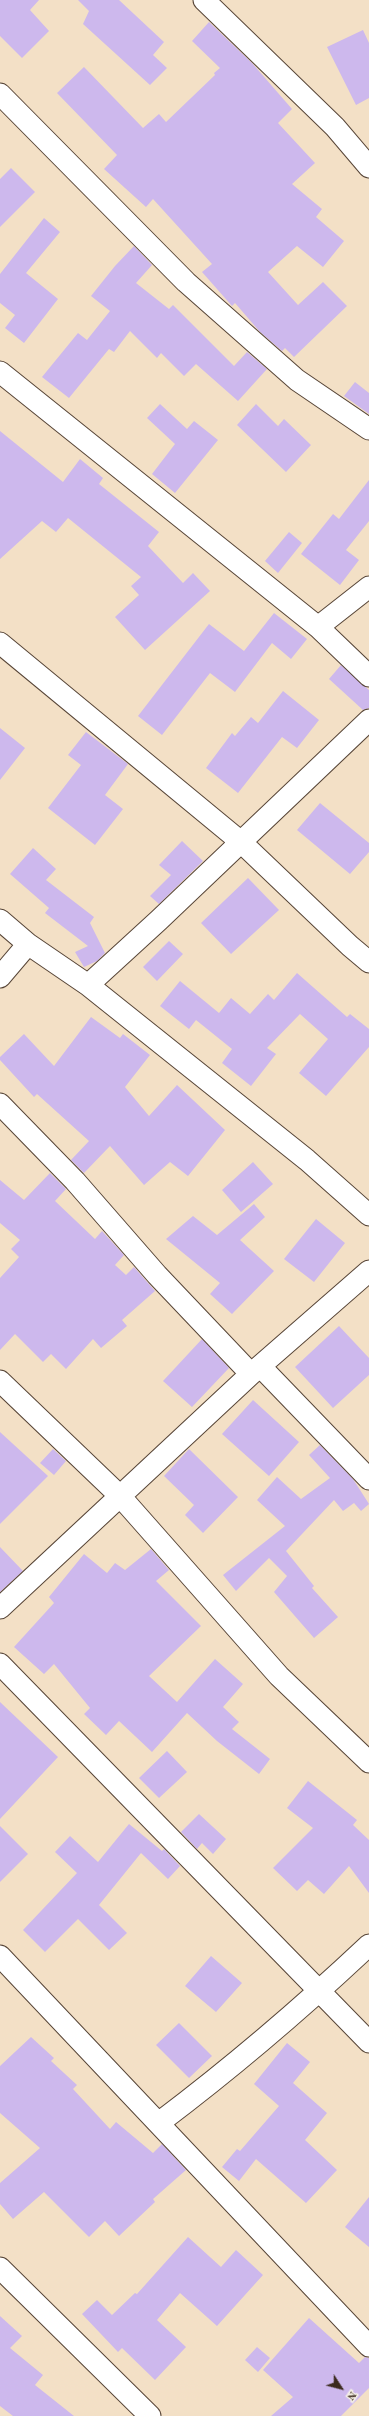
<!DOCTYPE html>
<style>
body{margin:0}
#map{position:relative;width:369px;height:2416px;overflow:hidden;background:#f3e0c6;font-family:"Old Standard TT",serif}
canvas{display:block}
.north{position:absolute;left:321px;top:2368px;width:40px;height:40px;-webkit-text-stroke:3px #f7f3e8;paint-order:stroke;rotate:126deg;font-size:11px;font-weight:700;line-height:16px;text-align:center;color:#3b2a1e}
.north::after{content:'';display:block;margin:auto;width:14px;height:18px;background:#3b2a1e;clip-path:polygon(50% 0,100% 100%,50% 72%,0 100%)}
</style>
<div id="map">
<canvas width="369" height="2416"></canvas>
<div class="north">N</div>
</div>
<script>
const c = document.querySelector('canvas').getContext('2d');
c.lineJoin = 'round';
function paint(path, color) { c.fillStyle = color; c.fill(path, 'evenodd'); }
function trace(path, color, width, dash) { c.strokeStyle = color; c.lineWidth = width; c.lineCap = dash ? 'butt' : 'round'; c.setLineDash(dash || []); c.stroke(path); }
const building = new Path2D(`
 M 0,0 L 39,0 L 30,10 L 49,31 L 22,58 L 0,36 Z
 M 78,0 L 119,0 L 164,42 L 153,55 L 167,68 L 150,85 L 83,24 L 89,11 Z
 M 209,22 L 252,63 L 292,109 L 278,123 L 315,163 L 292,184 L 322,209 L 316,217 L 344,241 L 323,267 L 297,246 L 268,272 L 298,305 L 323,282 L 347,306 L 294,357 L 285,348 L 282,351 L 260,332 L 235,303 L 232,306 L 202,272 L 212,264 L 153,199 L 146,207 L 104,169 L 117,155 L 57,93 L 84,67 L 143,128 L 159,114 L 166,122 L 215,75 L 214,73 L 220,68 L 192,41 Z
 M 363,30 L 369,43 L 369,98 L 356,105 L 327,47 Z
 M 11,168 L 35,192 L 0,227 L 0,179 Z
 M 44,218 L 60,232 L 26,273 L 58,299 L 24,343 L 5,328 L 15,315 L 0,303 L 0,274 Z
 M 134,246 L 152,265 L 136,283 L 169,309 L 173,305 L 234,366 L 247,352 L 267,369 L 238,401 L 196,364 L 184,376 L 161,353 L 157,358 L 130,331 L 114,352 L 109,349 L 69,398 L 42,377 L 78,333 L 87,340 L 110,311 L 91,296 L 115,266 Z
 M 355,382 L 369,393 L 369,414 L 344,396 Z
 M 160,404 L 187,429 L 194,421 L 218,440 L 175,493 L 152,474 L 175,444 L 147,418 Z
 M 256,404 L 278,426 L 284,419 L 311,445 L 286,472 L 237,425 Z
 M 0,431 L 63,482 L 80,459 L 103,478 L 99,484 L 159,532 L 148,546 L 183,583 L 193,573 L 210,591 L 145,650 L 115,617 L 139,595 L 131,586 L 141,577 L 68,518 L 56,532 L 42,521 L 0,559 Z
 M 369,480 L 369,521 L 346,550 L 359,560 L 340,585 L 301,554 L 333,514 L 339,519 Z
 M 289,532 L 302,543 L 278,573 L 265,561 Z
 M 274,613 L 307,639 L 291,659 L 272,643 L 235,692 L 210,673 L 162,735 L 138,716 L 209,624 L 244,651 Z
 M 341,665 L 369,690 L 369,708 L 363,710 L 329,679 Z
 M 283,691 L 319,720 L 297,748 L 282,737 L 238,793 L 206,768 L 232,733 L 235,736 L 251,717 L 258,723 Z
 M 0,728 L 25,748 L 0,780 Z
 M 86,732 L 128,764 L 105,795 L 123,809 L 95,845 L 48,808 L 81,765 L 68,755 Z
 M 320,803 L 369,843 L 369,852 L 350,874 L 297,830 Z
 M 182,841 L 203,861 L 159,904 L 150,896 L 171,875 L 159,865 Z
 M 33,848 L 56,869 L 46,880 L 94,917 L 90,923 L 105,953 L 97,961 L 84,967 L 75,952 L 88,946 L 45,913 L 49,908 L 10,874 Z
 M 248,878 L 279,910 L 231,954 L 201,923 Z
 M 169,941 L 183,954 L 157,981 L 143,967 Z
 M 297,973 L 347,1017 L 350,1014 L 369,1029 L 369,1047 L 326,1096 L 299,1073 L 328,1039 L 300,1014 L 267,1048 L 276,1054 L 251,1086 L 222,1063 L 232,1049 L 196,1020 L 189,1029 L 160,1006 L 180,981 L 219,1013 L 231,998 L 250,1014 L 268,994 L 274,1000 Z
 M 91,1017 L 120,1038 L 123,1034 L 150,1055 L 125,1087 L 149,1116 L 177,1085 L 225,1130 L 188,1176 L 170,1162 L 144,1185 L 110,1146 L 84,1173 L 71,1160 L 89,1141 L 37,1094 L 34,1097 L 0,1060 L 0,1057 L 24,1034 L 54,1066 Z
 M 253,1162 L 273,1184 L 241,1212 L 222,1190 Z
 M 50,1173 L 66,1189 L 55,1201 L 95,1239 L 102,1231 L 124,1255 L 115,1265 L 126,1275 L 134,1267 L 155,1291 L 122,1320 L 127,1326 L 101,1348 L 93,1339 L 66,1369 L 51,1354 L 43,1362 L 15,1334 L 0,1350 L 0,1278 L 19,1257 L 11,1249 L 20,1240 L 0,1223 L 0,1180 L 24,1200 Z
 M 254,1204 L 265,1217 L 240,1240 L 274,1271 L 232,1314 L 210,1294 L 220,1283 L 166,1239 L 193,1216 L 217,1235 Z
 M 316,1219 L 345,1243 L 314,1282 L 284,1259 Z
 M 339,1326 L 369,1358 L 369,1375 L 333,1408 L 295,1367 Z
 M 202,1339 L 229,1368 L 192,1407 L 163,1381 Z
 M 253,1400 L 299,1442 L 269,1476 L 222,1434 Z
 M 0,1432 L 48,1476 L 0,1524 Z
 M 320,1445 L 353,1479 L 369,1504 L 361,1511 L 354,1503 L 343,1511 L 334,1500 L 286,1551 L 314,1586 L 312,1588 L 338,1617 L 314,1638 L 274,1592 L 287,1576 L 269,1558 L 236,1591 L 223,1575 L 285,1526 L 257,1500 L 277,1477 L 301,1499 L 330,1478 L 309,1455 Z
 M 53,1449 L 66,1461 L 54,1475 L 40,1463 Z
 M 189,1449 L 238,1497 L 203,1533 L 185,1515 L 194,1505 L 164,1476 Z
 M 0,1547 L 23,1571 L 0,1592 Z
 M 151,1549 L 169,1570 L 156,1581 L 201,1626 L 149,1676 L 177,1702 L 215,1659 L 243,1684 L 223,1707 L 239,1722 L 232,1729 L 270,1759 L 259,1774 L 217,1741 L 187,1713 L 152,1752 L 119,1721 L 106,1735 L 84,1714 L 90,1708 L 54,1664 L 44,1674 L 14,1647 L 54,1603 L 49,1597 L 84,1554 L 107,1573 L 115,1563 L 125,1570 Z
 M 0,1702 L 58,1757 L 0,1819 Z
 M 167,1751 L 187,1772 L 159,1798 L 139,1778 Z
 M 308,1781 L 357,1820 L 353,1825 L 369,1840 L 369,1893 L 349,1866 L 324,1894 L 308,1880 L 297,1891 L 273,1868 L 313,1828 L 287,1808 Z
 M 199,1814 L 226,1839 L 213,1854 L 202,1843 L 197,1849 L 181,1832 Z
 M 129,1824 L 162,1851 L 164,1849 L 180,1866 L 168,1879 L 141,1853 L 99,1905 L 127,1933 L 109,1950 L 78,1919 L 45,1952 L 23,1930 L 77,1873 L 55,1852 L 70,1836 L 98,1862 Z
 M 0,1826 L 28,1854 L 0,1882 Z
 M 211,1956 L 242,1983 L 216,2012 L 185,1986 Z
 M 179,2023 L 212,2056 L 189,2078 L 156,2045 Z
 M 31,2037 L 54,2058 L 51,2061 L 77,2085 L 73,2089 L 110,2129 L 116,2122 L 153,2153 L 162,2144 L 186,2170 L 153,2199 L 155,2202 L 119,2236 L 105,2221 L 89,2237 L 44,2192 L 13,2219 L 0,2204 L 0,2183 L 40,2148 L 0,2113 L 0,2066 Z
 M 287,2043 L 310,2062 L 293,2083 L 327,2113 L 305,2140 L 337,2170 L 306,2203 L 256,2159 L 239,2181 L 222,2167 L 237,2149 L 240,2151 L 279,2106 L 254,2084 Z
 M 369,2197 L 369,2247 L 345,2227 Z
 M 188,2237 L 221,2267 L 236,2250 L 263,2275 L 217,2326 L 180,2293 L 157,2320 L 186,2347 L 155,2380 L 122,2348 L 118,2352 L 82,2314 L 97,2300 L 112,2315 L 135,2293 L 137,2294 Z
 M 0,2316 L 22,2336 L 10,2348 L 43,2375 L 35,2385 L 74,2416 L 13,2416 L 0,2406 Z
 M 309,2318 L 359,2363 L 365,2357 L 369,2358 L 369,2388 L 341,2416 L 271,2416 L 293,2397 L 263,2370 Z
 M 257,2347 L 270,2358 L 258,2372 L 245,2360 Z`);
const minor = new Path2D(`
 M 204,0 L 335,127 L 369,167
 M 0,94 L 186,282 L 297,380 L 369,429
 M 0,372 L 318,627 L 369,676
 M 318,627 L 369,587
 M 0,643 L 241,842 L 350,946 L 369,962
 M 0,920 L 28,944 L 88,985 L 159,920 L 369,720
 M 0,977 L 28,944
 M 88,985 L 307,1160 L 369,1215
 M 0,1104 L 75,1181 L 157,1275 L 251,1374
 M 260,1366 L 369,1479
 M 0,1381 L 120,1496 L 279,1676 L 369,1762
 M 0,1608 L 251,1374 L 369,1271
 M 0,1664 L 369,2042
 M 0,1956 L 369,2346
 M 160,2122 C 233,2067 302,2008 369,1945
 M 0,2268 L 150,2416`);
paint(building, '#cdb8ed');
trace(minor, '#574537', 23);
trace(minor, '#fff', 21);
</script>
